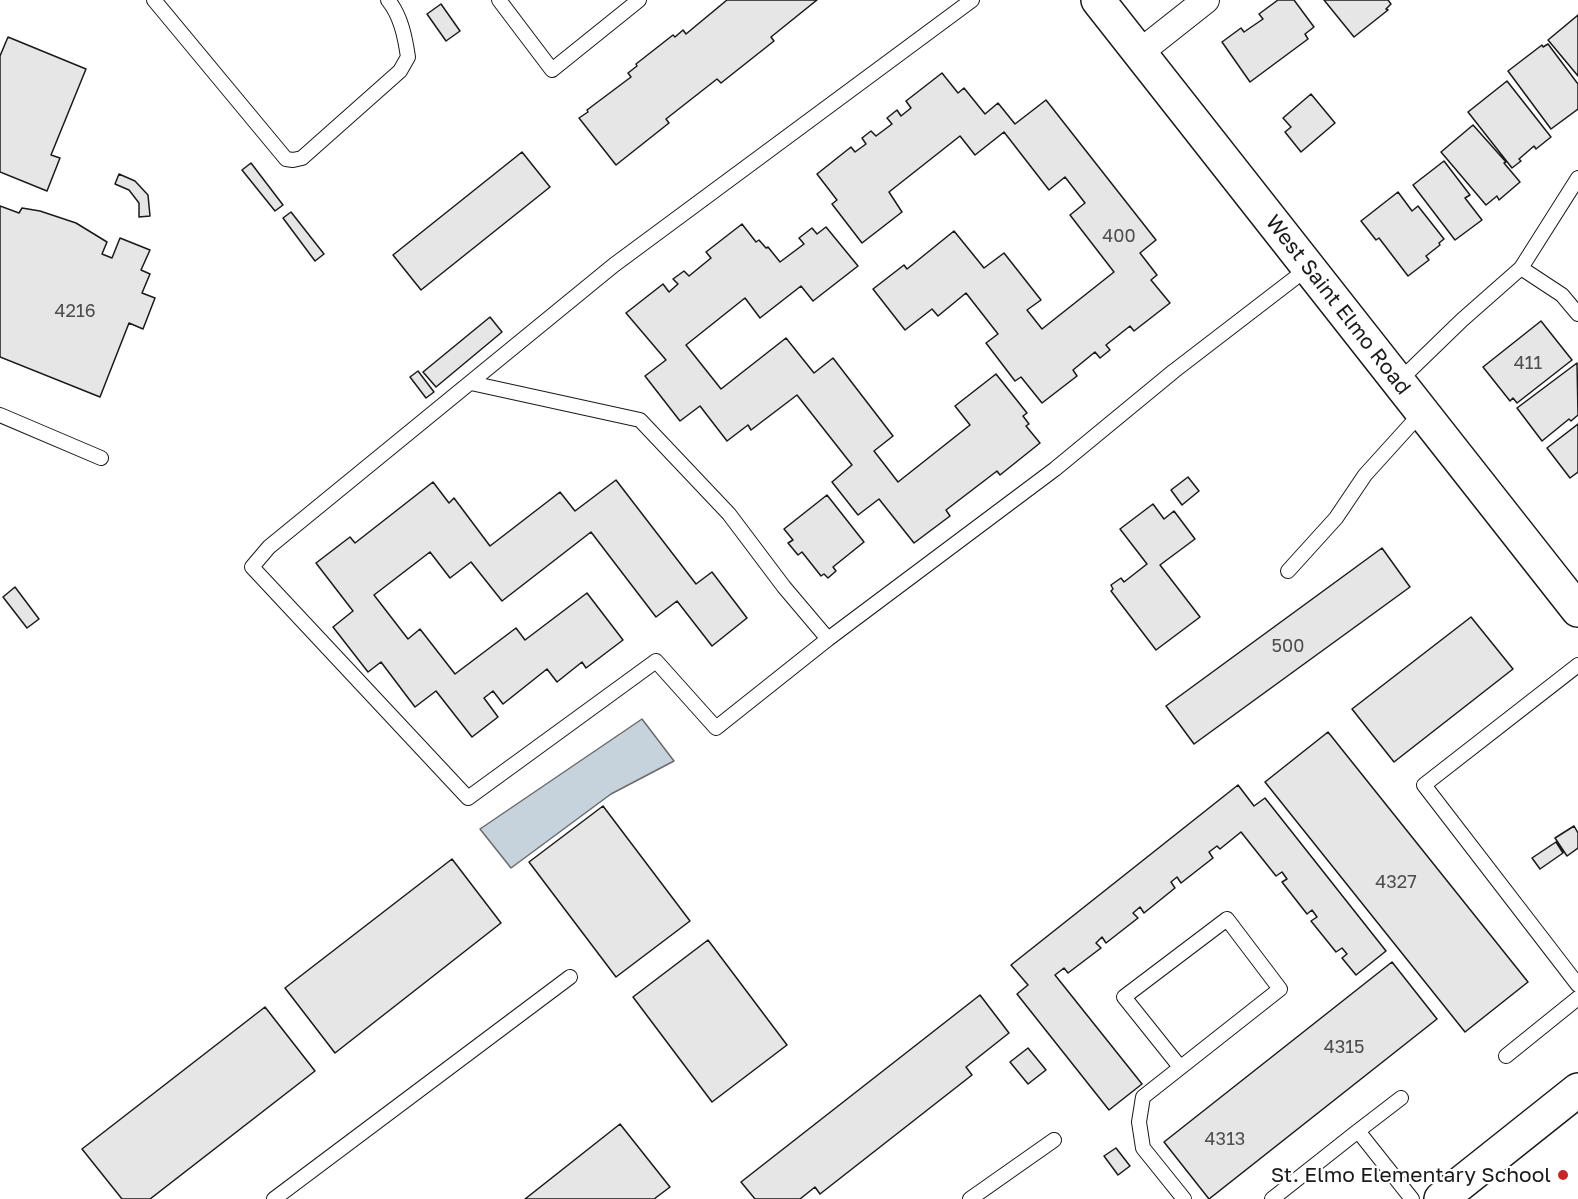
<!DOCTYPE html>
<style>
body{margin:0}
canvas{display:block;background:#fff}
</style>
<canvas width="1578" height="1199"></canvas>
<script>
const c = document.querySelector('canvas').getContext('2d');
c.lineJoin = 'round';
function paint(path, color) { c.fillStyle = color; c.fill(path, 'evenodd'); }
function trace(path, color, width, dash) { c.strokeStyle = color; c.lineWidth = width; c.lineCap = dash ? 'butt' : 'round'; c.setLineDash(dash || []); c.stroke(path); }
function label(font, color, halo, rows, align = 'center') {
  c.font = font + ' "Golos Text",sans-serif'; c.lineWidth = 4.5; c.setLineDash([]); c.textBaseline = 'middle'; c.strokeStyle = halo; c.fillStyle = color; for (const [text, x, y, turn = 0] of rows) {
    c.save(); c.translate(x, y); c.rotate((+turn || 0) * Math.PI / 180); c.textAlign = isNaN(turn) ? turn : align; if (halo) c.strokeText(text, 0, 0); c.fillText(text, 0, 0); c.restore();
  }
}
const water = new Path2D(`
 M 642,719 L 674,761 L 611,794 L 511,868 L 480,829 Z`);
const building = new Path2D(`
 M 727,0 L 817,0 L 771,37 L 774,41 L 721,83 L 717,79 L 666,119 L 669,123 L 616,165 L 579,118 L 588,112 L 587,110 L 631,77 L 628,73 L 637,66 L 636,64 L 673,35 L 675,37 L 683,30 L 686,34 Z
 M 1278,0 L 1294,0 L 1314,27 L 1305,34 L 1308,39 L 1250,82 L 1222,42 L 1241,28 L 1244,32 L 1263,19 L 1259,14 Z
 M 1324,0 L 1388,0 L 1391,4 L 1386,9 L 1388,10 L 1354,37 Z
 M 441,4 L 460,31 L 446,41 L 427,14 Z
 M 1578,15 L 1578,76 L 1548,40 Z
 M 8,37 L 86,69 L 51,155 L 60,158 L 47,191 L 0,172 L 0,56 Z
 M 1548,44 L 1578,84 L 1578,109 L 1551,129 L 1508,71 L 1542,45 L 1543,47 Z
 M 942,73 L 958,93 L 964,88 L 985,114 L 998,103 L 1015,124 L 1046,100 L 1156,240 L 1140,253 L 1157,275 L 1151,280 L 1170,303 L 1134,331 L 1130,326 L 1106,345 L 1110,350 L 1100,358 L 1095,352 L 1073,370 L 1077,376 L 1042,403 L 1021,377 L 1015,381 L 986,343 L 998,334 L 966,293 L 938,316 L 932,309 L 905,330 L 873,289 L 904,265 L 907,269 L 954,231 L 984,268 L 1004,253 L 1041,300 L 1027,310 L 1042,329 L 1114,272 L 1070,215 L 1085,203 L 1065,177 L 1049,190 L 1004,132 L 975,155 L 960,136 L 889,192 L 902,212 L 862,243 L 832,204 L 837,200 L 817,174 L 851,147 L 855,152 L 866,144 L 862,138 L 871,131 L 876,136 L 892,124 L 887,118 L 897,110 L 901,116 L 911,108 L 906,101 Z
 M 1507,81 L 1551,137 L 1536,149 L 1534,146 L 1519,159 L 1521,161 L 1512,168 L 1468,112 Z
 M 1311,94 L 1335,123 L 1301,152 L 1285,132 L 1291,127 L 1283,118 Z
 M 1473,125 L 1506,162 L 1504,163 L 1520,182 L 1499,200 L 1497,196 L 1486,205 L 1441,152 Z
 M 522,152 L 550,187 L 421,290 L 393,255 Z
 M 1444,161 L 1470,195 L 1465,198 L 1482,220 L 1455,240 L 1413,185 Z
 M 251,163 L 283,205 L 275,211 L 242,170 Z
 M 119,174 L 135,181 L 148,195 L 150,216 L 139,217 L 139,203 L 129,190 L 115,184 Z
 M 1398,192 L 1412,211 L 1418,206 L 1444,239 L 1439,243 L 1440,245 L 1426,256 L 1429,260 L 1408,276 L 1379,238 L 1376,240 L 1361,221 Z
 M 0,206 L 19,213 L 22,208 L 40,211 L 76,223 L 107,242 L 102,254 L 112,258 L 120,238 L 150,250 L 141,270 L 150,274 L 142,293 L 155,298 L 143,329 L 129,323 L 100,397 L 0,357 Z
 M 291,212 L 324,254 L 315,261 L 283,218 Z
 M 742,224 L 756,242 L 759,240 L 766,248 L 768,247 L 780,262 L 804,244 L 799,238 L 812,228 L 817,234 L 826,227 L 858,266 L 813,301 L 801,286 L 760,318 L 745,298 L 686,345 L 721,389 L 786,338 L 814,373 L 833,358 L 893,436 L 874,451 L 898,482 L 970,425 L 955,406 L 996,374 L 1027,413 L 1023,416 L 1029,424 L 1026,426 L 1040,443 L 1000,475 L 997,471 L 946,510 L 950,516 L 914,543 L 879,499 L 858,515 L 832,482 L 852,465 L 797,395 L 751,430 L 748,425 L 727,441 L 700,406 L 680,421 L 645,376 L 666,360 L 626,313 L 663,284 L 669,292 L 678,284 L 673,279 L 684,271 L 689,276 L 711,258 L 706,252 Z
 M 490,317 L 502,332 L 436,387 L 423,372 Z
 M 1541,321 L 1572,360 L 1517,403 L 1513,398 L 1510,401 L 1483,367 Z
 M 1577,363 L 1578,415 L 1571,421 L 1569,419 L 1542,441 L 1517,408 Z
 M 418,371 L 434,392 L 426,398 L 410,377 Z
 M 1578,424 L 1578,472 L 1570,478 L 1547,448 Z
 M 1188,477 L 1199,491 L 1182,505 L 1171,490 Z
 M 616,480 L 696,584 L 712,572 L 747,618 L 712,646 L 677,601 L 656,617 L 591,532 L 502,601 L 471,562 L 450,578 L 430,552 L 374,595 L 408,639 L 420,629 L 455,674 L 516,628 L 525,640 L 587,593 L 623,640 L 586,668 L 582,662 L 557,682 L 547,669 L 503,704 L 493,691 L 484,698 L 498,717 L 472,737 L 436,691 L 415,707 L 381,662 L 368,672 L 333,627 L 353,611 L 316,563 L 350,537 L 355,543 L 433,482 L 449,503 L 454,498 L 490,546 L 560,492 L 575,511 Z
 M 827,495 L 864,542 L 833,567 L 836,571 L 828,578 L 824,574 L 821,576 L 802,552 L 798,555 L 788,543 L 793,540 L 784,529 Z
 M 1153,504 L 1164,519 L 1174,511 L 1195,539 L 1160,565 L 1200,617 L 1156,650 L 1111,591 L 1113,589 L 1111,585 L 1121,578 L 1124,582 L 1147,564 L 1120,529 Z
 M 1382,548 L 1410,587 L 1194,744 L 1166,706 Z
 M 15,587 L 39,619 L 27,628 L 3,597 Z
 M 1471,617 L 1513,669 L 1394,762 L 1352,709 Z
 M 1328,732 L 1528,982 L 1465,1032 L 1265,782 Z
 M 1238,785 L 1254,806 L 1265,798 L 1386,951 L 1356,975 L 1342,958 L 1347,954 L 1342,948 L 1336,952 L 1311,921 L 1317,917 L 1312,910 L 1307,914 L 1282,882 L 1287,879 L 1282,872 L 1276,876 L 1241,832 L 1220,849 L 1217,846 L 1209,852 L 1213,858 L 1181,883 L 1177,877 L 1171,882 L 1175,888 L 1144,913 L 1140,907 L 1133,913 L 1138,918 L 1106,943 L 1102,937 L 1096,943 L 1101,948 L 1068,973 L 1064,968 L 1055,975 L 1142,1084 L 1109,1110 L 1017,994 L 1028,985 L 1011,965 Z
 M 603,806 L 690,921 L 616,977 L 529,862 Z
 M 1574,826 L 1578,833 L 1578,848 L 1567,856 L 1555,838 Z
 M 1556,842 L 1563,853 L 1540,869 L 1532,858 Z
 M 452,859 L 501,923 L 335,1053 L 285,988 Z
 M 708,940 L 787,1045 L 712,1102 L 633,997 Z
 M 1392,962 L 1437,1019 L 1209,1199 L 1164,1142 Z
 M 980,995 L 1009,1033 L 966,1067 L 972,1075 L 820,1194 L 815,1187 L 800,1199 L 755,1199 L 741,1182 Z
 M 265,1007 L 315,1071 L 150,1199 L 122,1199 L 82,1149 Z
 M 1028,1048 L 1046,1070 L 1028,1084 L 1010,1062 Z
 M 620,1124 L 670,1187 L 654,1199 L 525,1199 Z
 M 1116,1148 L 1130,1166 L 1118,1175 L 1104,1156 Z`);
const lane = new Path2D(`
 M 154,0 L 286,159 L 293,160 L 302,158 L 400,71 L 408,57 C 405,37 401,16 388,0
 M 499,0 L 552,70 L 639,0
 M 1521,268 L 1562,295 L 1578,314
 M 1398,382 L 1462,320 L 1521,268 L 1578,178
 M 471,383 L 640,420 L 729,514 L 784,587 L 828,639 L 716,728 L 656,661 L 468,798 L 252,567 L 269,547 L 614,265 L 972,0
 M 0,415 L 101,458
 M 1288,571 L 1336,518 L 1365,475 L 1422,412
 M 828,639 L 1055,469 L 1174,371 L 1308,268
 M 1578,665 L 1424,785 L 1578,985
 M 1506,1056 L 1578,998
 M 1180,1067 L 1124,997 L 1227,919 L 1280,989 L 1143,1097 L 1139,1122 L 1143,1148 L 1184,1199
 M 1358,1131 L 1401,1098
 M 274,1199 L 570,977
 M 970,1199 L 1054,1140
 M 1272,1199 L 1358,1131 L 1412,1199`);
const street = new Path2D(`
 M 1139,53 L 1206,0`);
const secondary = new Path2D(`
 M 1098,0 L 1578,610
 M 1441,1199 L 1578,1090`);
const markers = [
 [1563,1175,6,"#c62828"]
];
const numberNames = [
 ["400",1119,236],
 ["4216",75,311],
 ["411",1528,363],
 ["500",1288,646],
 ["4327",1396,882],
 ["4315",1344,1047],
 ["4313",1225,1139]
];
const streetNames = [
 ["West Saint Elmo Road",1338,305,52]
];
const poiNames = [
 ["St. Elmo Elementary School",1551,1175]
];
paint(water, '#c6d2dc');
trace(water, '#6a6a6a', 1.5);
paint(building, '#e6e6e6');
trace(building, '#1a1a1a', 1.5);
trace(lane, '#1a1a1a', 16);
trace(street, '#1a1a1a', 28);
trace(secondary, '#1a1a1a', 36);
trace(lane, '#fff', 14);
trace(street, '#fff', 26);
trace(secondary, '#fff', 33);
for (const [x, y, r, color] of markers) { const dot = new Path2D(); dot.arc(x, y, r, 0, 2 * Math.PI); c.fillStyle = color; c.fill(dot); trace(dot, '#fff', 2); }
label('18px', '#4d4d4d', null, numberNames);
label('21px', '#1a1a1a', '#fff', streetNames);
label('21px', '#1a1a1a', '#fff', poiNames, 'right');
</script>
